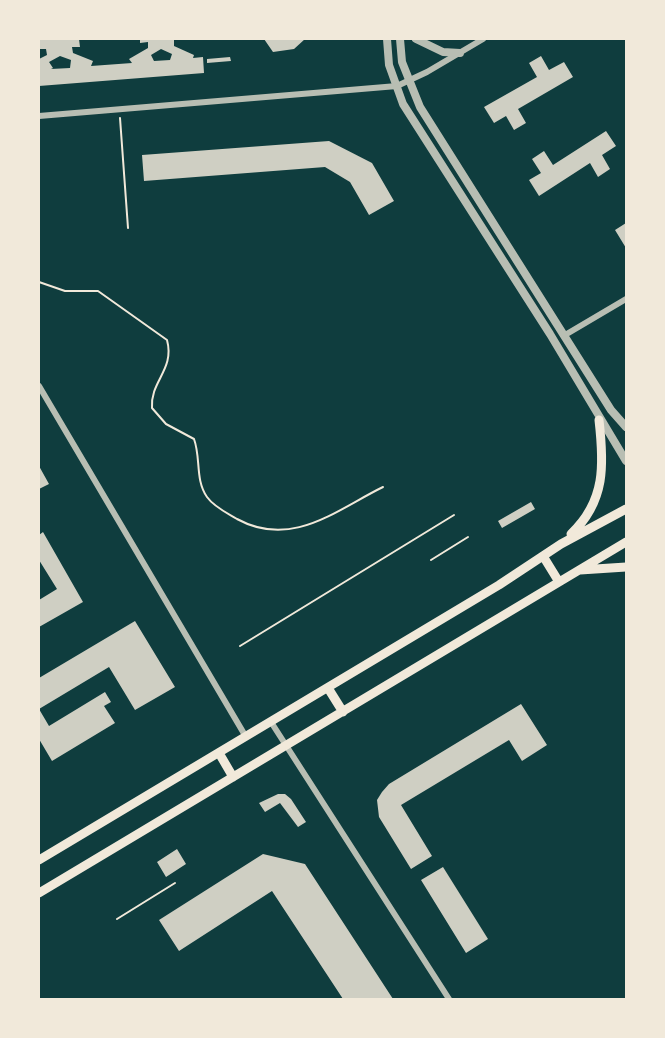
<!DOCTYPE html>
<style>
body{margin:0}
#map{position:relative;width:665px;height:1038px;overflow:hidden;background:#0f3d3e;font-family:"Fira Sans Condensed",sans-serif}
canvas{display:block}
.frame{position:absolute;inset:0;border:40px solid #f1e9da;pointer-events:none}
</style>
<div id="map">
<canvas width="665" height="1038"></canvas>
<div class="frame"></div>
</div>
<script>
const c = document.querySelector('canvas').getContext('2d');
c.lineJoin = 'round';
function paint(path, color) { c.fillStyle = color; c.fill(path, 'evenodd'); }
function trace(path, color, width, dash) { c.strokeStyle = color; c.lineWidth = width; c.lineCap = dash ? 'butt' : 'round'; c.setLineDash(dash || []); c.stroke(path); }
const building = new Path2D(`
 M 39,39 L 79,39 L 80,47 L 72,47 L 73,53 L 93,61 L 91,66 L 132,63 L 129,59 L 148,48 L 148,42 L 140,43 L 140,39 L 174,39 L 174,46 L 194,55 L 193,58 L 203,57 L 204,73 L 39,86 L 39,59 L 47,55 L 46,49 L 39,49 ZM 161,49 L 172,54 L 170,60 L 154,61 L 151,55 ZM 60,56 L 71,60 L 70,68 L 51,69 L 53,68 L 49,62 Z
 M 264,39 L 305,39 L 294,49 L 273,52 Z
 M 541,56 L 549,70 L 564,62 L 573,77 L 518,109 L 526,123 L 514,130 L 506,116 L 494,123 L 484,107 L 537,77 L 529,63 Z
 M 230,57 L 231,61 L 207,63 L 207,59 Z
 M 606,131 L 616,146 L 602,155 L 610,169 L 598,177 L 590,163 L 539,196 L 529,180 L 541,173 L 532,159 L 544,151 L 553,165 Z
 M 329,141 L 372,163 L 394,201 L 369,215 L 350,182 L 325,167 L 144,181 L 142,155 Z
 M 626,223 L 626,248 L 615,230 Z
 M 39,466 L 49,484 L 39,489 Z
 M 531,502 L 535,509 L 502,528 L 498,521 Z
 M 43,532 L 83,602 L 39,627 L 39,600 L 57,589 L 39,560 L 39,535 Z
 M 135,621 L 175,687 L 135,710 L 109,667 L 39,709 L 49,726 L 105,692 L 111,702 L 104,706 L 115,723 L 52,761 L 39,739 L 39,678 Z
 M 521,704 L 547,745 L 522,761 L 509,740 L 401,805 L 432,856 L 411,869 L 379,817 L 377,800 L 382,792 L 389,784 Z
 M 278,794 L 285,794 L 291,799 L 306,822 L 298,827 L 280,803 L 265,812 L 259,803 Z
 M 177,849 L 186,864 L 166,877 L 157,862 Z
 M 263,854 L 305,864 L 393,999 L 343,999 L 272,891 L 179,951 L 159,920 Z
 M 443,867 L 488,939 L 466,953 L 421,880 Z`);
const path = new Path2D(`
 M 120,118 L 128,228
 M 39,282 L 65,291 L 98,291 L 167,340 C 175,370 150,381 152,408 L 166,424 L 194,439 C 201,458 195,480 207,497 C 214,507 227,513 237,519 C 292,549 336,510 383,487
 M 431,560 L 468,537
 M 240,646 L 454,515
 M 117,919 L 175,883`);
const minor = new Path2D(`
 M 39,116 L 397,86 L 427,72 L 483,39
 M 565,335 L 626,299
 M 39,386 L 246,737
 M 271,722 L 449,999`);
const tertiary = new Path2D(`
 M 387,39 L 389,65 L 403,104 L 550,334 L 626,461
 M 400,39 L 402,62 L 420,107 L 611,410 L 626,427
 M 416,39 L 443,52 L 460,53`);
const primary = new Path2D(`
 M 571,534 C 606,501 604,464 599,420
 M 543,556 L 559,582
 M 580,570 L 626,567
 M 328,688 L 343,712
 M 219,753 L 233,777
 M 39,860 L 499,585 L 561,544 L 626,509
 M 39,893 L 626,542`);
paint(building, '#cfcfc3');
trace(path, '#f1e9da', 2);
trace(minor, '#b8beb3', 6);
trace(tertiary, '#b8beb3', 8);
trace(primary, '#f1e9da', 9);
</script>
